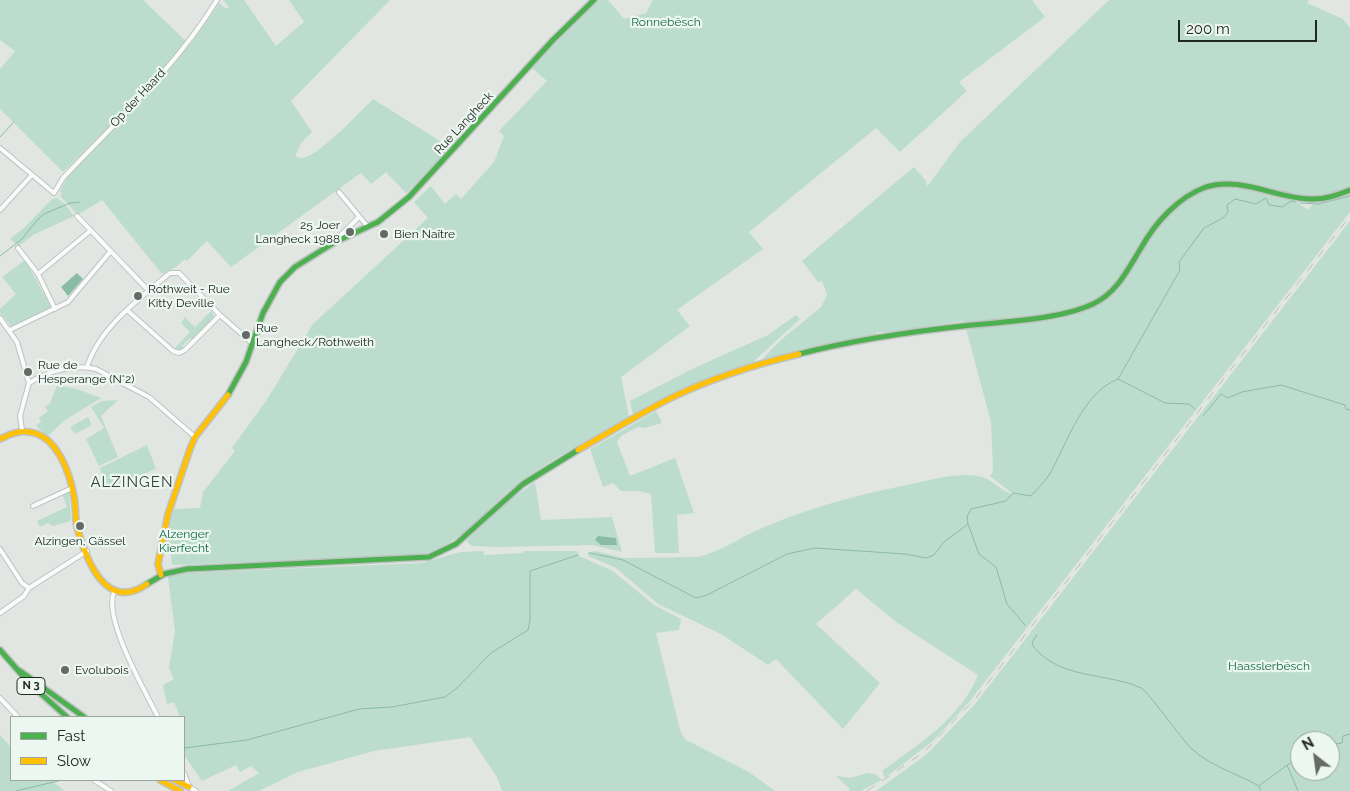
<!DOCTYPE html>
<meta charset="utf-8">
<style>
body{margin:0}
#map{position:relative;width:1350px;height:791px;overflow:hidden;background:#e1e6e3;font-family:Raleway,sans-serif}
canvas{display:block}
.legend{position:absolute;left:10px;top:716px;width:175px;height:65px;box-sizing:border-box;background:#ebf7f0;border:1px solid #9ba49e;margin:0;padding:6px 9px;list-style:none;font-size:15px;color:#222724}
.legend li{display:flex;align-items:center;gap:10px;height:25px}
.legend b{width:25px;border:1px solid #9ba49e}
.north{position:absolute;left:1290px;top:731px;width:50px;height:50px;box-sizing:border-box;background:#ebf7f0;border:1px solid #9ba49e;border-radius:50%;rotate:330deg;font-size:14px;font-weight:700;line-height:20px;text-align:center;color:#222724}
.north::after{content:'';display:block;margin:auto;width:18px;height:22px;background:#656a67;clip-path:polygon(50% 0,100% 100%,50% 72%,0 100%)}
.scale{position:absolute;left:1178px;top:20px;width:139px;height:22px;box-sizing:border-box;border:2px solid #222724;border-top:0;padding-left:6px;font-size:15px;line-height:18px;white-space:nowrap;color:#222724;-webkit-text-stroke:4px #ebf7f0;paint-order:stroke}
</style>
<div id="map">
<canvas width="1350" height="791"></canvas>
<ul class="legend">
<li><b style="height:6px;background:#4caf50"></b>Fast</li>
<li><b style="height:6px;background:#ffc107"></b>Slow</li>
</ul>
<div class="north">N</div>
<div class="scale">200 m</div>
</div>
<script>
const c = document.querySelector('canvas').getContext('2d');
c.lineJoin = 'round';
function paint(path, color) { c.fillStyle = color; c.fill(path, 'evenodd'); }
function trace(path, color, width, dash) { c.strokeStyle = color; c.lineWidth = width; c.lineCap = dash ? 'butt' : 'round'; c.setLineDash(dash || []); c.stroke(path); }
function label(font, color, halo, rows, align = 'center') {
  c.font = font + ' Raleway,sans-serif'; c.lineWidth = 4.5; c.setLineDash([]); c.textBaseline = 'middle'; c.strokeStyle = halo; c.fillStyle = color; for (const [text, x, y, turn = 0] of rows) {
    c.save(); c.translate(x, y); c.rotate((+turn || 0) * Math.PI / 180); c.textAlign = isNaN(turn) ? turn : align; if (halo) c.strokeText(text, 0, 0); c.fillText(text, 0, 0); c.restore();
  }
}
const green = new Path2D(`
 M 0,0 L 143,0 L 187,42 L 114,122 L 63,172 L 0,109 L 0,69 L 15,51 L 0,40 Z
 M 223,0 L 244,0 L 276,46 L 304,22 L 289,0 L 390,0 L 291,101 L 312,132 L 301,143 L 295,157 C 297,157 300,158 302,158 C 318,157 361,111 373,99 L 451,148 L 406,193 L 386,172 L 371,184 L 361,173 L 231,267 L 207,241 L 187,261 L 185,259 L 176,267 L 162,274 L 102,200 L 78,215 L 60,196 L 62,194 L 60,191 L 68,176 C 120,121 178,68 219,3 L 226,9 L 229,7 Z
 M 597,0 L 608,0 L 624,19 L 646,13 L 653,0 L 1032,0 L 1045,17 L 959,82 L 967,91 L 900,152 L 876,128 L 749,232 L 763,249 L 677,310 L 690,326 L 621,377 L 629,417 C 595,437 559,454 527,477 C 487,504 465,545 417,556 L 172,565 L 171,554 L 165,551 L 173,509 L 200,508 L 203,492 L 235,451 L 232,448 L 266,401 L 313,324 L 428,218 L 414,202 L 431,186 L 445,204 L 456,194 L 461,199 L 494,162 L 504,136 L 499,131 L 547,81 L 532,68 Z
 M 1109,0 L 1309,0 L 1307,3 L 1343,19 L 1350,28 L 1350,187 L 1329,195 L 1292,199 L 1308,210 L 1313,204 L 1341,197 L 1350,193 L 1350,212 L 970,701 L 934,740 L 885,778 L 882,771 C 920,743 959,720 978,675 L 896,622 L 856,589 L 816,624 L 880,683 L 843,729 L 776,659 L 768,665 L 721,634 L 658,604 L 616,568 L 588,556 L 588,552 L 596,551 L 624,558 L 698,557 C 723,551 743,535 767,526 C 816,505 869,492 921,482 C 939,478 959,473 978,476 C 992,478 1000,491 1014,495 L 990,476 L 993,471 L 991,422 L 964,321 L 890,332 L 876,332 L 876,336 L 763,360 L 763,358 L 782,339 L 821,307 L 827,295 L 822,281 L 818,282 L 802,261 L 914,167 L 926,181 L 927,187 L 960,142 Z
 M 57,198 L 65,204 L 74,216 L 33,235 L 19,246 L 10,239 L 24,228 L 52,199 Z
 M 1350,221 L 1350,791 L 876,791 L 927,754 L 975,704 ZM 1300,741 L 1330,741 L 1330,771 L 1300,771 Z
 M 25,260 L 52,308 L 12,327 L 0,313 L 0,309 L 16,294 L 2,277 Z
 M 211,311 L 214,315 L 214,318 L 192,340 L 190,338 L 182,346 L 184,348 L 179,350 L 174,349 L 190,332 L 181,323 L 185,317 L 195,327 Z
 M 796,315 L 800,319 L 752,363 L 666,397 L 633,415 L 630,401 L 692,369 L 768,335 Z
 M 57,385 L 77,389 L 101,398 L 65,420 L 48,436 L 36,426 L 41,421 L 39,418 L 48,411 L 45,407 L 50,403 Z
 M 118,400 L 101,416 L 118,457 L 99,466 L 86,439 L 104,428 L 91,407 L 102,401 Z
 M 656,411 L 662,423 L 644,428 L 638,427 L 621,436 L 617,442 L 630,476 L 675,458 L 694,513 L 677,515 L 679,553 L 655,553 L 651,494 L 639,491 L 621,491 L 613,483 L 603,487 L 590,449 Z
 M 88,417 L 92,425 L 75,434 L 70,427 Z
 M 147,445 L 156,469 L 105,489 L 100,468 Z
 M 535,482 L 541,520 L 612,517 L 622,552 L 593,545 L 497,547 L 472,546 L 468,543 L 467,540 L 509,501 Z
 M 69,491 L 71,521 L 53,526 L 48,523 L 40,527 L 37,521 L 67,507 L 62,494 Z
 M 483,551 L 484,555 L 523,553 L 523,551 L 577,551 L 579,556 L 613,571 L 654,605 L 681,619 L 679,630 L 656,633 L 681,733 L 686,740 L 749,772 L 775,791 L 502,791 L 497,777 L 470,737 L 374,751 L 298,772 L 259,791 L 228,791 L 259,773 L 251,766 L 240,772 L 236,765 L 202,781 L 184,755 L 184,717 L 180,717 L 174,702 L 167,704 L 163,685 L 174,679 L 169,668 L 175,631 L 168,577 L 187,573 L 422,563 L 460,552 Z
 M 0,735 L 11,747 L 11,780 L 51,780 L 65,791 L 0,791 Z
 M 868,773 L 875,774 L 882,780 L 861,791 L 848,791 L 850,789 L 836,776 L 850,778 Z`);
const water = new Path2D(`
 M 77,273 L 83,279 L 68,296 L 61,287 Z
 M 598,536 L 616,538 L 617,545 L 601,545 L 595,540 Z`);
const stream = new Path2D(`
 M 0,137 L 13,123
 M 1300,203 L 1318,204 L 1350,196
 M 0,256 L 22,239 L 38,219 L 44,214 L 70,203 L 80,202
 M 1118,379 L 1165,403 L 1189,404 L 1195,409
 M 1203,416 L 1221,394 L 1228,398 L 1242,392 L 1281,385 L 1345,405 L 1346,409 L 1350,410
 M 968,524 L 979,554 L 996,567 L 1007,604 L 1025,625
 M 590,553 L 623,560 L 696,598 L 707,595 L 787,554 L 815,548 L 905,554 L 926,558 L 934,555 L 944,542 L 968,524 L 967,517 L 971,509 L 1006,501 L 1013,493 L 1031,496 C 1037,489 1044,483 1049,475 C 1067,444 1082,393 1118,379 L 1180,270 L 1179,262 L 1204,228 L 1223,218 L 1228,212 L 1227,205 L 1235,199 L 1256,204 L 1266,198 L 1269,205 L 1282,207 L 1291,201 L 1295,202
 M 1037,635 L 1032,642 L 1033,646 C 1060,680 1106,672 1141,688 C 1148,691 1181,739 1192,749 C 1210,766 1238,774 1259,786 L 1261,791
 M 1323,741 L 1325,741
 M 1330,745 L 1342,743 L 1343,736 L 1350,734
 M 184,748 L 247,740 L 359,709 L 392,707 L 445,697 L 457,688 L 491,653 L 528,630 L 530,620 L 530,571 L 578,555
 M 1297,754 L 1300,751
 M 1287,765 L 1298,791
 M 1260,785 L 1293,761
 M 16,791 L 62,780`);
const street = new Path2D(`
 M 0,148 L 54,193 L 63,178 C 117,121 176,67 217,0
 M 339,192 L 368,227
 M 0,210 L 32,175
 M 77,216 L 146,288
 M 336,240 L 359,217
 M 18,248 L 38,274 L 55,309
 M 38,274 L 90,231
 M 127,310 L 173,351 L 179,353 L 185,350 L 220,315
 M 0,318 L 17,342 L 29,383
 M 10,330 L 68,302 L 110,252
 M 87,367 C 99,328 140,298 170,273 L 179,273 L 220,315 L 252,343
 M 22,430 L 20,416 L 29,383 C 47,371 75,364 96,369 L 149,397 L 195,437
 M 33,506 L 72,488
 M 0,549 L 22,583 L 29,588
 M 114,592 C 103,619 145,691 158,717
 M 0,613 L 24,596 L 29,588 L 87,551
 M 0,698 L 18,717
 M 184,773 L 189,787 L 196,791
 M 94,780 L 111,791`);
const fast = new Path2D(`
 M 799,354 C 853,340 908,332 963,326 C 1000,322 1059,320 1093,304 C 1117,293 1128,269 1141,248 C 1155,223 1178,197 1206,187 C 1240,176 1275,198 1310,199 C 1324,200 1337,195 1350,190
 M 228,395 L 246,362 L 263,313 L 280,282 L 295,267 L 335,242 L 378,222 L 409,197 L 553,40 L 594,0
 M 147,584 L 164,574 L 187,569 L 429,557 L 456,544 L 523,484 L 578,450
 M 0,650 L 30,684 L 67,717
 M 20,671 L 84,717`);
const slow = new Path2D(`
 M 0,439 C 9,435 19,430 29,432 C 57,435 70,473 74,497 C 76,507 75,517 77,527 C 86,560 106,613 147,584
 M 578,450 C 610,432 642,412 675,396 C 715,377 757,364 799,354
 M 161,575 L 158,564 L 168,514 L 190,449 L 195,437 L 228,395
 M 160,780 L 180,791
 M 175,780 L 189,787`);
const rail = new Path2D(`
 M 867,791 L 924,752 L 976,698 L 1350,216`);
const markers = [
 [350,232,5,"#656a67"],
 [384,234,5,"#656a67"],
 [138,296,5,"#656a67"],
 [246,335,5,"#656a67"],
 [28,372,5,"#656a67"],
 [80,526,5,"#656a67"],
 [65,670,5,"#656a67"]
];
const shields = [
 [31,686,28]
];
const shieldNames = [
 ["N 3",31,686]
];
const parkNames = [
 ["Ronnebësch",666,22],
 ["Alzenger",184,534],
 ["Kierfecht",184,548],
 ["Haasslerbësch",1269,666]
];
const streetNames = [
 ["Op der Haard",138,98,-47],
 ["Rue Langheck",464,123,-47]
];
const poiNames = [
 ["25 Joer",340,225,"right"],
 ["Langheck 1988",340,239,"right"],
 ["Bien Naître",394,234],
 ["Rothweit - Rue",148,289],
 ["Kitty Deville",148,303],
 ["Rue",256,328],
 ["Langheck/Rothweith",256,342],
 ["Rue de",38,365],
 ["Hesperange (N°2)",38,379],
 ["Alzingen, Gässel",80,541,"center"],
 ["Evolubois",75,670]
];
const quarterNames = [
 ["ALZINGEN",132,482]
];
paint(green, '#bcddcd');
paint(water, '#8abba5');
trace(stream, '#8abba5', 1);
trace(street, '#bfc3c0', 6);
trace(fast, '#bfc3c0', 8);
trace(slow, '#bfc3c0', 8);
trace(street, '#fafbfb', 4);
trace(fast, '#4caf50', 5);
trace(slow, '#ffc107', 5);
trace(rail, '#bcbdbd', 1, [9, 9]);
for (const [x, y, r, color] of markers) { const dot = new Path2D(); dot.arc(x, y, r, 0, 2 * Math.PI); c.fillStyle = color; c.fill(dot); trace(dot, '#ebf7f0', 2); }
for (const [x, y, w] of shields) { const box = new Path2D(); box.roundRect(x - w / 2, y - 8.5, w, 17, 4); c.fillStyle = '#ebf7f0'; c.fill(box); trace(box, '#222724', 1); }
label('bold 11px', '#222724', null, shieldNames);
label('12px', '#136649', '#ebf7f0', parkNames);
label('12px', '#222724', '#ebf7f0', streetNames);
label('12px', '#222724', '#ebf7f0', poiNames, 'left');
c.letterSpacing = '1px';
label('15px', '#39423d', '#ebf7f0', quarterNames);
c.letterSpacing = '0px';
</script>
